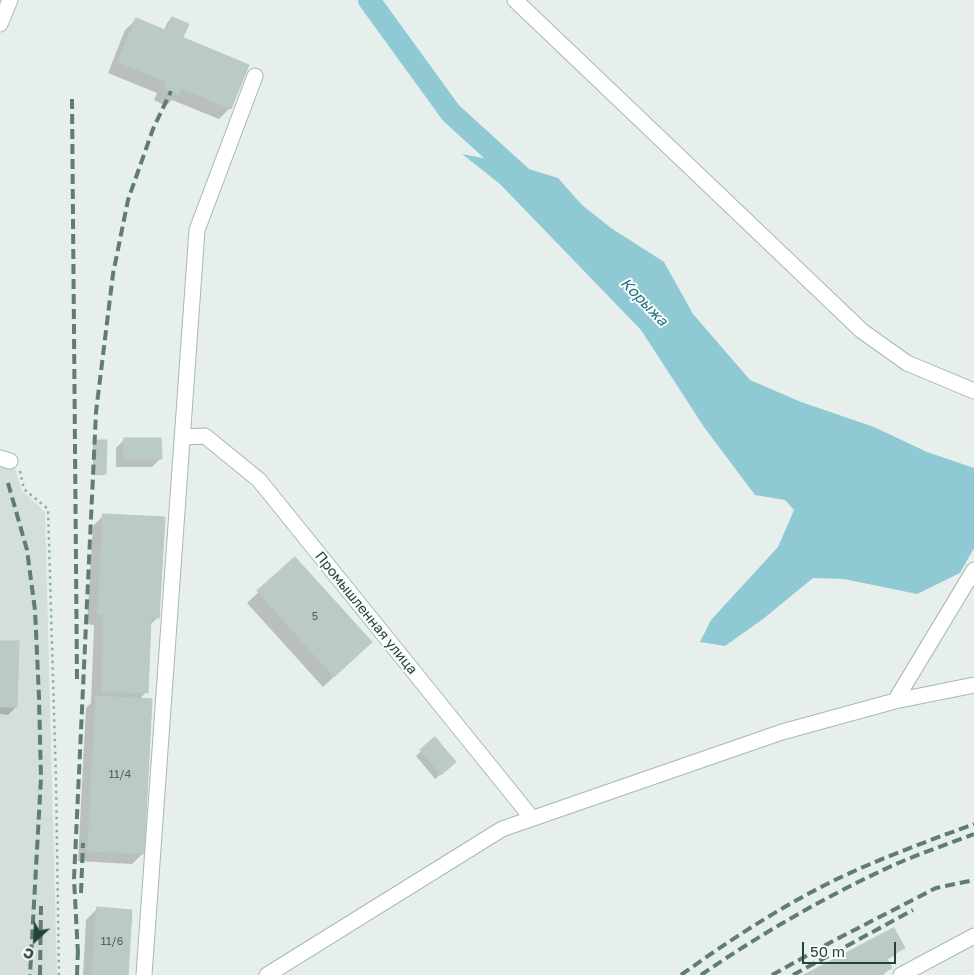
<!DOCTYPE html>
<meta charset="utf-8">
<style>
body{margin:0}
#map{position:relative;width:974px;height:975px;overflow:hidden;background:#e6efeb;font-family:"Golos Text",sans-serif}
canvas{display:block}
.north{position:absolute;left:10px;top:915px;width:50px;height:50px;-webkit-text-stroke:4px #f7fbf9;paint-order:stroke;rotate:205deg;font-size:14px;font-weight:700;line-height:20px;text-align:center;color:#24423a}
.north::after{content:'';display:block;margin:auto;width:18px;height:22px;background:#24423a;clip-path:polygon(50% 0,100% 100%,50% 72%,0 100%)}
.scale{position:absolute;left:802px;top:942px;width:94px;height:22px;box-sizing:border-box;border:2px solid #24423a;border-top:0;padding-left:6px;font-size:15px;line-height:18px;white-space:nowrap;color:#24423a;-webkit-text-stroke:4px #f7fbf9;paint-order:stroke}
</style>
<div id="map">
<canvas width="974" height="975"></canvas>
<div class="north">С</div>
<div class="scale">50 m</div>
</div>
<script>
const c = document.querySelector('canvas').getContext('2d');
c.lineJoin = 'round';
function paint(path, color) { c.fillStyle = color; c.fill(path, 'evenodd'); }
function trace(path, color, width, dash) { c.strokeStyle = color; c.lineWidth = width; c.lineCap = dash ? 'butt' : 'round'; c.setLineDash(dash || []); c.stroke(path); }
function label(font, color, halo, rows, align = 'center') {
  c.font = font + ' "Golos Text",sans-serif'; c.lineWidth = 4; c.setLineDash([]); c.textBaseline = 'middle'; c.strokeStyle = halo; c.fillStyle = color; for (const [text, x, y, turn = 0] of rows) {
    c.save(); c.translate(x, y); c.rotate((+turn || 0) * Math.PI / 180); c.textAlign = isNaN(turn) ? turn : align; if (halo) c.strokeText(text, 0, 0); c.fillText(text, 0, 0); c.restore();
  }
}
const built = new Path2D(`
 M 0,464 L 14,465 L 22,491 L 45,512 L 57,975 L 0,975 Z`);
const water = new Path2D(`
 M 462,154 L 509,163 L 558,178 L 582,205 L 611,228 L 664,262 L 693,314 L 750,380 L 801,402 L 874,427 L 927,452 L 974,468 L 974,548 L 960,573 L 917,594 L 844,579 L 813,578 L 763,619 L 725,646 L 700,642 L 711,620 L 778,547 L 794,510 L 785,500 L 755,495 L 704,427 L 641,330 L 500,184 Z`);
const shadow = new Path2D(`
 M 172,18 L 187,24 L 181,38 L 230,108 L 219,119 L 172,100 L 166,106 L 154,100 L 157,93 L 108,73 L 125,30 L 136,20 L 164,31 L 167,23 Z
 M 124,440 L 160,459 L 152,467 L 116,467 L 116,448 Z
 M 95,441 L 105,473 L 103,475 L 93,475 L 93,444 Z
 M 104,515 L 158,617 L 149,626 L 146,692 L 139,700 L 143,853 L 132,864 L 78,861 L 86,708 L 91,703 L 94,625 L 87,624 L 93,526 Z
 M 295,558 L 371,642 L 323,687 L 247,603 Z
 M 0,642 L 16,707 L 8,715 L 0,714 Z
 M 435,739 L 449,767 L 435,779 L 416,756 Z
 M 97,909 L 127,975 L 83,975 L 86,920 Z
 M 903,947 L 895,955 L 886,960 L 890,968 L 883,975 L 807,975 Z`);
const river = new Path2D(`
 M 369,0 L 451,113 L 528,183`);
const building = new Path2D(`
 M 172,17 L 189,24 L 183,37 L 166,30 Z
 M 136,18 L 249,65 L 231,109 L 181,88 L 178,95 L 164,89 L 167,82 L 118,62 Z
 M 124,438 L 161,438 L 162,459 L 124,459 Z
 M 95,440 L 107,440 L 106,474 L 94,474 Z
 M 103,514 L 165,517 L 159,618 L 98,614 Z
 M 295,557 L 372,642 L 334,677 L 257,591 Z
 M 104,615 L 151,618 L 148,693 L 102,692 Z
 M 0,641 L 19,641 L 17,707 L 0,707 Z
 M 96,696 L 152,699 L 144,854 L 88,851 Z
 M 435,737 L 456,762 L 441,775 L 420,750 Z
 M 97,907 L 132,910 L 128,975 L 92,975 Z
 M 894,928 L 905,948 L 886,957 L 892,968 L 879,975 L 804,975 Z`);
const path = new Path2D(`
 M 20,471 L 24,489 L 48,509 L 56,780 L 59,975`);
const minor = new Path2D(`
 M 515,0 L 862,331 L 907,363 L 974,391
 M 0,24 L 10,0
 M 182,437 L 205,436 L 259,480 L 531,817
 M 0,458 L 10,461
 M 895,701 L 974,570
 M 144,975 L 197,230 L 255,76
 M 267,975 L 502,829 L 782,732 L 895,701 L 974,685
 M 901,975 L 974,936`);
const rail = new Path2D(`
 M 72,99 L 77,679
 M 8,483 L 27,550 L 35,610 L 39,697 L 41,778 L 30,975
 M 81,893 L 83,843
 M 78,954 L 74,879 L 96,412 L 113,274 L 128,200 L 153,129 L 171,91
 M 40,975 L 41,906
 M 77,975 L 78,948
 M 681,975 C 731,939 782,906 837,879 C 881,858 928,841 974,824
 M 701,975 C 762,933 828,895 896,864 C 921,853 948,844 974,834
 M 772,975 L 833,941 L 936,888 L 974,880
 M 793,975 L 913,910`);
const numberNames = [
 ["5",315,617],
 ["11/4",120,775],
 ["11/6",112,942]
];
const streetNames = [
 ["Промышленная улица",366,613,51]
];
const waterNames = [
 ["Корыжа",644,302,46]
];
paint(built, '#d4dfda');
paint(water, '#8ec9d4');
paint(shadow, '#0003');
trace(river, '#8ec9d4', 22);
paint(building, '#bbcac4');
trace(building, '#b8c9c2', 1);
trace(minor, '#a8b8b2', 17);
trace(path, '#86b3a5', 2.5, [2.5, 4]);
trace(minor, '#fff', 15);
trace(rail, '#5f7d75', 4, [10, 5]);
label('11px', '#4a645c', null, numberNames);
label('14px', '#24423a', '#f7fbf9', streetNames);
label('italic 15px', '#1c6f80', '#f7fbf9', waterNames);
</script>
